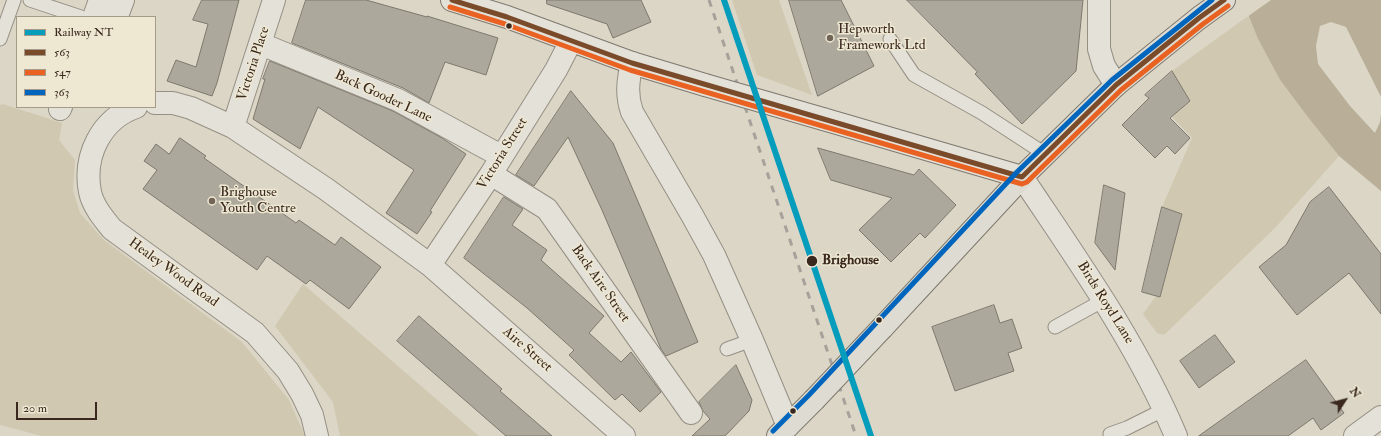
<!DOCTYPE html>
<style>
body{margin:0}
#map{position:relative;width:1381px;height:436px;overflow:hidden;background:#dbd6c5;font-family:"IM FELL Double Pica",serif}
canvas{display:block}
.legend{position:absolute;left:16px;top:16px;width:140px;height:92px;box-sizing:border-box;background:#eee8d3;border:1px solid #a69b8b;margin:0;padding:5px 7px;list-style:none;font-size:12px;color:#3a281e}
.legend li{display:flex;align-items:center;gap:8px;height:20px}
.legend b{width:20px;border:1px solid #a69b8b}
.north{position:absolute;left:1325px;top:380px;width:40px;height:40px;-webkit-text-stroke:3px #eee8d3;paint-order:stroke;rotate:54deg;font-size:11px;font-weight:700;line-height:16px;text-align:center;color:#3a281e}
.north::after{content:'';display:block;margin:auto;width:14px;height:18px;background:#3a281e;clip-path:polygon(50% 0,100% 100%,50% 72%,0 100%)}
.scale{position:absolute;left:16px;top:402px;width:81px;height:18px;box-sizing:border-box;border:2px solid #3a281e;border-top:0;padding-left:5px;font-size:12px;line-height:14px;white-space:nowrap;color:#3a281e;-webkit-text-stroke:3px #eee8d3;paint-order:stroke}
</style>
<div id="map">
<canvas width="1381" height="436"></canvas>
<ul class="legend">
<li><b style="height:5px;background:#069cbc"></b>Railway NT</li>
<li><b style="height:5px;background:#7a4b2a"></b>563</li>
<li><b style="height:5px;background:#e96222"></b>547</li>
<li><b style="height:5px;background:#0065bd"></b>363</li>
</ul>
<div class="north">N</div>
<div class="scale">20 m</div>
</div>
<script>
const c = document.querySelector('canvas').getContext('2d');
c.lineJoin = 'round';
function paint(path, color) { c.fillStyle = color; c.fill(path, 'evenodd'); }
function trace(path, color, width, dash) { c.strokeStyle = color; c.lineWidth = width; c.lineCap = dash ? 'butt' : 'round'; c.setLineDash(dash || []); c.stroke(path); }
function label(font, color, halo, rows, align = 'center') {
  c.font = font + ' "IM FELL Double Pica",serif'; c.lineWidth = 3; c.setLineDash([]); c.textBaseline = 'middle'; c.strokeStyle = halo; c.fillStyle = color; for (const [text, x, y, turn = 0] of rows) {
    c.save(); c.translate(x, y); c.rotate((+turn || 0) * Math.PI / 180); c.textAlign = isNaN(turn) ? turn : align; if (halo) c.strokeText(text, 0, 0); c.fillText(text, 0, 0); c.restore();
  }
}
const green = new Path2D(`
 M 732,0 L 779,0 L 812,95 L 757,75 Z
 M 1248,16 L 1258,39 L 1280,80 L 1307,116 L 1339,156 L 1275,228 L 1164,335 L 1157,333 L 1143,314 L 1163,286 L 1182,214 L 1162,207 L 1192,138 L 1172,117 L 1190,101 L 1172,71 Z
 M 3,104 L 62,123 L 59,140 L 75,160 L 73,190 L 80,213 L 104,240 L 242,342 L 289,400 L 305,436 L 42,436 L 0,425 L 0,105 Z
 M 303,284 L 479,436 L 340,436 L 333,402 L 275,326 Z`);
const water = new Path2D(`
 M 1242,0 L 1381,0 L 1381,97 L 1346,27 L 1331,22 L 1320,26 L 1316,46 L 1318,64 L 1350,106 L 1375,133 L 1380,122 L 1381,114 L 1381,191 L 1339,156 L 1307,116 L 1280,80 L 1258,39 Z`);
const pier = new Path2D(`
 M 1240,0 L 1271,0 L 1247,17 Z`);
const building = new Path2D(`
 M 202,0 L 239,0 L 217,83 L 212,96 L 167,81 L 176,60 L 196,67 L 208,24 L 193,20 Z
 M 306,0 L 366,0 L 427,17 L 427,16 L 498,38 L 486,75 L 445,62 L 429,103 L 403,88 L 292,43 Z
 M 547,0 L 641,0 L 651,22 L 613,38 L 607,24 L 547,4 Z
 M 789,0 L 841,0 L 874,66 L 818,96 Z
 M 907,0 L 1083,0 L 1076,71 L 1022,124 L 975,74 L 977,72 Z
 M 270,61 L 393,111 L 442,138 L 466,154 L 430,211 L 432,212 L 417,234 L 386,213 L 414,170 L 318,107 L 300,149 L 253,119 L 265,79 L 263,79 Z
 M 1172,71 L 1190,101 L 1170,118 L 1190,138 L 1175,154 L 1167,146 L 1155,158 L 1122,125 L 1149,98 L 1145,95 Z
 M 571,91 L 613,143 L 698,342 L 666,356 L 661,349 L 602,210 L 568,137 L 534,186 L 516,175 Z
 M 180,138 L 206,156 L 204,158 L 296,223 L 299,220 L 335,245 L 341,237 L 381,267 L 349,309 L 310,280 L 306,284 L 267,256 L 257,270 L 143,189 L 157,170 L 144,161 L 156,144 L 169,154 Z
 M 818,148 L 914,175 L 919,169 L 956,205 L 925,238 L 920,233 L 891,262 L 859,230 L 892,198 L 831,180 Z
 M 1104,185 L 1125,193 L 1115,270 L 1095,243 Z
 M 1329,187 L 1381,254 L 1381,314 L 1349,273 L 1297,315 L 1259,267 L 1286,245 L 1310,202 Z
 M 504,197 L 523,209 L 512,225 L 547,250 L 541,260 L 604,316 L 589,333 L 621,362 L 631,352 L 661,392 L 640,412 L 622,394 L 615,400 L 569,355 L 574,350 L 527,308 L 464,258 Z
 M 1162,207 L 1182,214 L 1160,297 L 1142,292 Z
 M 994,305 L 1000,323 L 1012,319 L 1022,348 L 1008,353 L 1014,371 L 955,391 L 932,327 Z
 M 419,316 L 502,389 L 500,391 L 552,436 L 506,436 L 397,341 Z
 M 1215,335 L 1235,362 L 1199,388 L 1180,361 Z
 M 1306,360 L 1344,413 L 1321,430 L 1313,418 L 1288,436 L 1199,436 Z
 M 736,365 L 752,400 L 749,411 L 725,436 L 692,436 L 710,419 L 703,411 L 699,402 Z`);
const lane = new Path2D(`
 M 30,0 L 81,17
 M 0,39 L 14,0
 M 890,39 L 914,75 L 982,113 L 1045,154
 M 1055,327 L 1104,300
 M 727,349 L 752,340
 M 1110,434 L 1127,428 L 1165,409`);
const street = new Path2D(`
 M 1099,0 L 1099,49 L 1104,66 L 1116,85
 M 117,16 L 123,0
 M 94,17 L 100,0
 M 261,44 L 398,100 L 501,156
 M 632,63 C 628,80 626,95 632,112 L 692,215 L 714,255 L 752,340 L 788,426
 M 155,103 L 173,103 L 191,108 L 233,127 L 326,189 L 430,265 L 624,436
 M 136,107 C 101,119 83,156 90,192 C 93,206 103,218 112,229 L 255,333 L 288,371 L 302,394 L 312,415 L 317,436
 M 60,109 L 61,107
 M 233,127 L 274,0
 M 491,174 L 547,209 L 691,413
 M 1022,177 C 1078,261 1137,343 1176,436
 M 430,265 L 491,174 L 556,70 L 571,41
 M 1355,436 L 1381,417`);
const secondary = new Path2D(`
 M 452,0 L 507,17 L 632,63 L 705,85
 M 823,119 L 1022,177`);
const primary = new Path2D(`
 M 882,328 L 1022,177 L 1116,85 L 1199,18 L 1224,0
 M 778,436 L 814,400`);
const rail = new Path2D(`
 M 709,0 L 856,436`);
const secondaryBridge = new Path2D(`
 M 705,85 L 823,119`);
const primaryBridge = new Path2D(`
 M 814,400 L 882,328`);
const bus1 = new Path2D(`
 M 452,0 L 507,17 L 632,63 L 1022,177 L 1116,85 L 1199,18 L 1224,0`);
const bus2 = new Path2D(`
 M 450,7 L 505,24 L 630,70 L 1022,184 L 1027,182 L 1121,90 L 1203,24 L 1228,6`);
const bus3 = new Path2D(`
 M 773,431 L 809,395 L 1017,172 L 1112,80 L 1212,0`);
const rail1 = new Path2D(`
 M 724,0 L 871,436`);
const markers = [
 [509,26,3.5,"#3a281e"],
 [830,38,4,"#726558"],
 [212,201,4,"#726558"],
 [812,261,6,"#3a281e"],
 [879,320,3.5,"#3a281e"],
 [793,411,3.5,"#3a281e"]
];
const poiNames = [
 ["Hepworth",838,30],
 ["Framework Ltd",838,46],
 ["Brighouse",220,193],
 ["Youth Centre",220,209]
];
const streetNames = [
 ["Victoria Place",254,64,-72],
 ["Back Gooder Lane",383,97,25],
 ["Victoria Street",503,154,-58],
 ["Healey Wood Road",173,273,36],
 ["Back Aire Street",600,284,55],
 ["Birds Royd Lane",1105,303,58],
 ["Aire Street",527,350,41]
];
const stopNames = [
 ["Brighouse",822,261]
];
paint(green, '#d1c8b1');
paint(water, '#b9af99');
paint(pier, '#dbd6c5');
paint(building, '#ada89c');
trace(building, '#7e786e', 1);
trace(lane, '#958f84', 15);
trace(street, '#958f84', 24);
trace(secondary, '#7e786e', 24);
trace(primary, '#7e786e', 24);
trace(lane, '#e4e1d9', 13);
trace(street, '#e4e1d9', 22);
trace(secondary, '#e4e1d9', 22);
trace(primary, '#dedcd2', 22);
trace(rail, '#a6a29b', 3, [7, 7]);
trace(secondaryBridge, '#7e786e', 24, []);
trace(primaryBridge, '#7e786e', 24, []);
trace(secondaryBridge, '#e4e1d9', 22);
trace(primaryBridge, '#dedcd2', 22);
trace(bus1, '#7a4b2a', 5);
trace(bus2, '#e96222', 5);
trace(bus3, '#0065bd', 5);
trace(rail1, '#069cbc', 6);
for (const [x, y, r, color] of markers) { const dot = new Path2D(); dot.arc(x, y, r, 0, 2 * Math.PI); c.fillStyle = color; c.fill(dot); trace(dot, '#eee8d3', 1.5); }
label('14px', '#3a281e', '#eee8d3', poiNames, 'left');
label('14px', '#3a281e', '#eee8d3', streetNames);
label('bold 14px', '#3a281e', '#eee8d3', stopNames, 'left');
</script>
